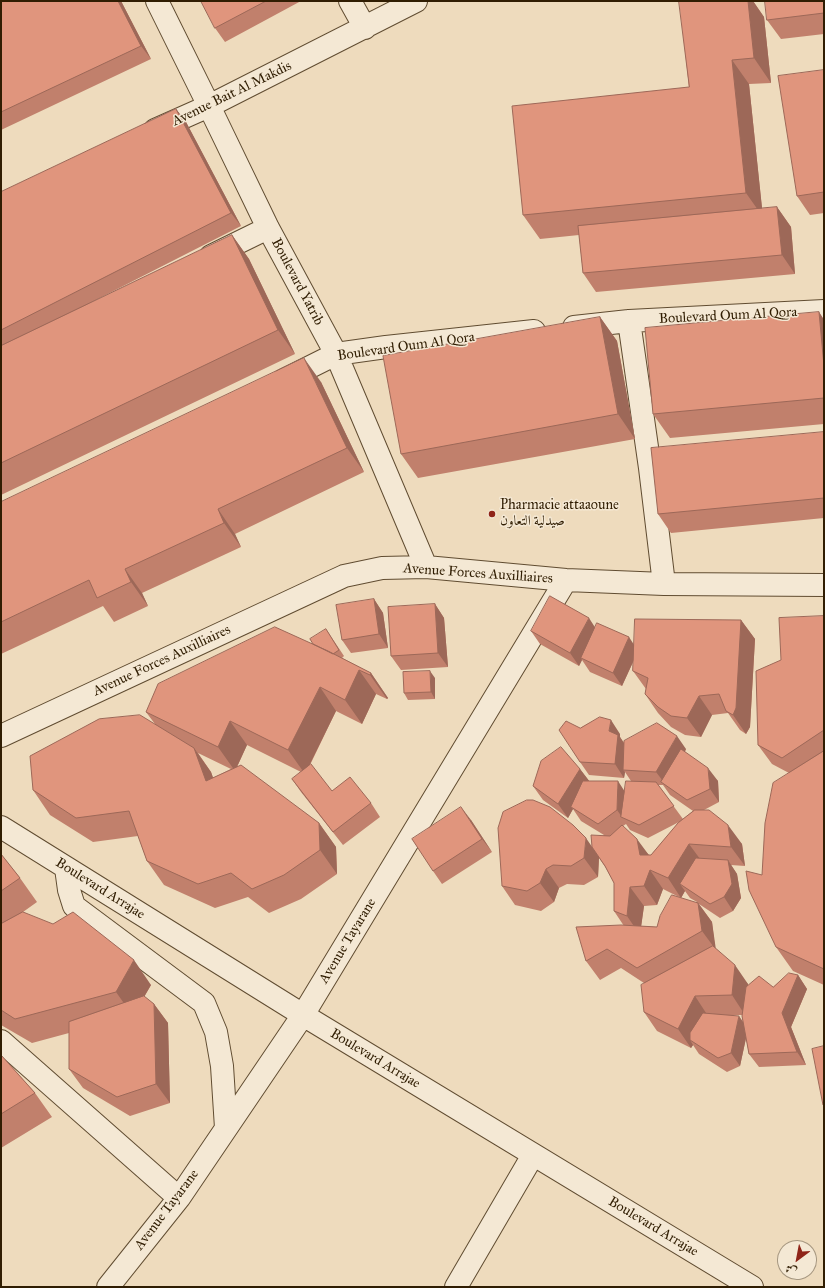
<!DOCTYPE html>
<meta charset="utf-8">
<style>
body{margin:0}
#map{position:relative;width:825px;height:1288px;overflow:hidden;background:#eedbbd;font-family:"IM FELL Great Primer",Amiri,serif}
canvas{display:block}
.frame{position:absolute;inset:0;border:2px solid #301d02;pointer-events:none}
.north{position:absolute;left:777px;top:1240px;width:40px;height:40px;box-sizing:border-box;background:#f4e8d4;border:1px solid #a69780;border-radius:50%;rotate:212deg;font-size:11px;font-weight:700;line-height:16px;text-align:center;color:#301d02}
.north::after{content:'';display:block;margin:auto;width:14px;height:18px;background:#8f2418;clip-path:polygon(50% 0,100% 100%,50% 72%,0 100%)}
</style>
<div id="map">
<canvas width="825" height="1288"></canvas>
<div class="frame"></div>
<div class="north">ش</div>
</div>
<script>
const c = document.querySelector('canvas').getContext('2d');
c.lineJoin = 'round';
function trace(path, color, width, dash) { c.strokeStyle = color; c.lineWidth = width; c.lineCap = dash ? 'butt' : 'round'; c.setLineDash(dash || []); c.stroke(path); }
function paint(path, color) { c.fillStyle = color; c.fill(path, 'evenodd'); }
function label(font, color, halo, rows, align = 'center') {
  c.font = font + ' "IM FELL Great Primer",Amiri,serif'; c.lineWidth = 3; c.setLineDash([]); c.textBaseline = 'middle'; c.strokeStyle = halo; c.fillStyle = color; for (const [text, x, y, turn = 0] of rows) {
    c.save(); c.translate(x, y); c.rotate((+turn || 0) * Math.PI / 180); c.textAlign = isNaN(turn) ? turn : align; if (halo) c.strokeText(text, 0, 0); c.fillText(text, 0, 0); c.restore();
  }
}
const minor = new Path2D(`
 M 157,1 L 209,106 L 268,228 L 336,354 L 426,567
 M 350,1 L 365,28
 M 155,130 L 209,106 L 416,1
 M 211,256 L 268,228
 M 629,321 L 650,468 L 664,584
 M 574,327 L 629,321 L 824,311
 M 284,380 L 336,354 L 386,347 L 534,331
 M 1,736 L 344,576 L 382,568 L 426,567 L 566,580 L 664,584 L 824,585
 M 1,827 L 303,1015 L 752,1287
 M 66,868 L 69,890 L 74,906 L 204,1003 L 216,1032 L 222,1066 L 226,1128
 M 1,1041 L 179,1198
 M 108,1287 L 179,1198 L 303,1015 L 566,580
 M 456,1287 L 533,1155`);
const wall = new Path2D(`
 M 1,1 L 121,1 L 151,59 L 1,130 Z
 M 201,1 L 301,1 L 225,42 L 215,28 Z
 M 679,1 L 753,1 L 764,17 L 771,83 L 749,84 L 762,209 L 777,207 L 791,227 L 795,274 L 596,292 L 583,273 L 579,235 L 540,239 L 523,215 L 689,87 L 680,2 Z
 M 824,1 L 824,34 L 781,39 L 767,20 Z
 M 824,70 L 824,213 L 810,215 L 797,196 Z
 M 176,109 L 186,122 L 241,226 L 86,305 L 232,235 L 249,259 L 295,354 L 1,495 L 1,192 Z
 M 819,312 L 824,320 L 824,424 L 670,438 L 653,414 Z
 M 600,317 L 617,341 L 635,439 L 418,478 L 401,454 Z
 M 321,382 L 364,472 L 235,534 L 241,547 L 142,593 L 148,606 L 114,622 L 103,606 L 1,654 L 1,502 Z
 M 824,432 L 824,518 L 671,533 L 658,514 Z
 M 374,599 L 383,613 L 388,648 L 351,653 L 342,640 Z
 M 435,604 L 444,618 L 448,667 L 401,670 L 391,656 Z
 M 824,616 L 824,985 L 793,971 L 776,947 L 762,875 L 789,773 L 772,764 L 758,745 L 781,660 Z
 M 741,620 L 755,639 L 750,727 L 746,734 L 740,730 L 728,713 L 712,715 L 701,737 L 685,735 L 671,727 L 658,713 L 645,694 L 646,689 L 633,671 L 634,660 L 622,686 L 590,672 L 582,660 L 579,666 L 540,644 L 531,631 L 595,627 L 634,645 Z
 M 326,629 L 344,656 L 342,658 L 371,673 L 388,698 L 387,699 L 376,694 L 362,724 L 336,711 L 310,765 L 332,791 L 371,803 L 380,817 L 343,845 L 301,792 L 292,779 L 301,772 L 247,745 L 237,767 L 319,823 L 336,847 L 337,874 L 301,899 L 269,913 L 248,897 L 215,908 L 164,885 L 147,861 L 138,836 L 93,842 L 50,815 L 33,790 L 155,724 L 146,712 L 313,644 ZM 198,753 L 231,769 L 213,778 L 211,772 Z
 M 435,678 L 435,699 L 408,700 L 404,693 Z
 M 580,728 L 620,734 L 620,737 L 624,743 L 686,749 L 685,752 L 718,781 L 719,802 L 704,810 L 742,844 L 745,866 L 731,865 L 737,874 L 741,898 L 733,911 L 720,918 L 699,904 L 712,922 L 715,948 L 748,984 L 748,985 L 773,987 L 798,975 L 807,989 L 791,1027 L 806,1065 L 759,1067 L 749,1054 L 746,1038 L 740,1066 L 727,1072 L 699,1054 L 693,1045 L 691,1048 L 657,1031 L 644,1012 L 644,983 L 621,968 L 600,980 L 586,961 L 624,926 L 614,911 L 614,883 L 606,868 L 599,858 L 598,877 L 584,885 L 567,884 L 559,888 L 554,902 L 541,911 L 515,905 L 502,886 L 592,847 L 604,835 L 581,821 L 573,809 L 568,818 L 543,800 L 533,786 L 580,769 L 589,781 L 624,791 L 631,781 L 625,772 L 624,778 L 589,775 L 580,762 ZM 658,785 L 663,785 L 670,795 L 693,811 L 683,819 ZM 679,822 L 651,855 L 649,855 L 623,826 L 626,824 L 630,830 L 648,838 ZM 663,889 L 681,898 L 685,891 L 690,898 L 697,902 L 657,927 L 641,926 L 644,906 L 657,905 ZM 733,1015 L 742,1015 L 743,1022 Z
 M 471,820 L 492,852 L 442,884 L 433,871 Z
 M 1,854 L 20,878 L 37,902 L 23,912 L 151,985 L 144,997 L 154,1004 L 168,1023 L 170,1103 L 130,1116 L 83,1088 L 69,1069 L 69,1033 L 32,1043 L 1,1025 Z
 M 1,1055 L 35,1093 L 52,1117 L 1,1148 Z`);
const shadedWall = new Path2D(`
 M 118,1 L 121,1 L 151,59 L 141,46 Z
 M 748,1 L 753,1 L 764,17 L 771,83 L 754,58 Z
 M 732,60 L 749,84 L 763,217 L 746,193 Z
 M 176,109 L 186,122 L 241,226 L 231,213 Z
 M 777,207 L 791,227 L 795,274 L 782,255 Z
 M 232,235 L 249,259 L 295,354 L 278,330 Z
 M 819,312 L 824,320 L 824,366 Z
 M 600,317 L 617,341 L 635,439 L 618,414 Z
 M 304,358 L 321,382 L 364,472 L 347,448 Z
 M 218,509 L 235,534 L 241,547 L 224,523 Z
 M 125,569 L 142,593 L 148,606 L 131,582 Z
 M 374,599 L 383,613 L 388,648 L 379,634 Z
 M 435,604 L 444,618 L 448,667 L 438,653 Z
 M 589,618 L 598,632 L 581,658 L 582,660 L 579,666 L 570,653 Z
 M 741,620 L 755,639 L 750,727 L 746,734 L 733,715 Z
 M 629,637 L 638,651 L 622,686 L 613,673 Z
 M 359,670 L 376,694 L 362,724 L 345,700 Z
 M 430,671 L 435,678 L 435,699 L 431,692 Z
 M 371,673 L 388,698 L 387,699 L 370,675 Z
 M 320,687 L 336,711 L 305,774 L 288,750 Z
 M 699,696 L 712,715 L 701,737 L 687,718 Z
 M 611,720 L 620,734 L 620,737 L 627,748 L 623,770 L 625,772 L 624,778 L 615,764 L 609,731 Z
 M 230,721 L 247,745 L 235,771 L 218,747 Z
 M 677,736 L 686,749 L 666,785 L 656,772 Z
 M 194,748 L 211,772 L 223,805 L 206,781 Z
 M 708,768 L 718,781 L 719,802 L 710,789 Z
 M 580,769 L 590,782 L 571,807 L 573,809 L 568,818 L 558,804 Z
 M 618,781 L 627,795 L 622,817 L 617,810 Z
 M 461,807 L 471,820 L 492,852 L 482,839 Z
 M 319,823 L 336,847 L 337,874 L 320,850 Z
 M 728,825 L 742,844 L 745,866 L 731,847 Z
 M 586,838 L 599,857 L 598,877 L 584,858 Z
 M 637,839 L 651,858 L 650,870 L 663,889 L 657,905 L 644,886 Z
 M 689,844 L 703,863 L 680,884 L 685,891 L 681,898 L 668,878 Z
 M 728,860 L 737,874 L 741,898 L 733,911 L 724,897 Z
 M 546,869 L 559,888 L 554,902 L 540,883 Z
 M 630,887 L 644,906 L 640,935 L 627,916 Z
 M 698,903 L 712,922 L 716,950 L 702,931 Z
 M 134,960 L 151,985 L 133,1016 L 116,992 Z
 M 735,965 L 748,984 L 745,1015 L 732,995 Z
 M 798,975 L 807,989 L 791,1027 L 806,1065 L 797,1052 L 782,1013 Z
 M 695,996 L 708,1016 L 690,1040 L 693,1045 L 691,1048 L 678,1029 Z
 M 154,1004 L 168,1023 L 170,1103 L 156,1084 Z
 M 739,1016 L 748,1029 L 740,1066 L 731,1053 Z`);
const building = new Path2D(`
 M 1,1 L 118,1 L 141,46 L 1,112 Z
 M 201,1 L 266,1 L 215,28 Z
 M 679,1 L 748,1 L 754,58 L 732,60 L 746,193 L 523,215 L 512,106 L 689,87 Z
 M 765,1 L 824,1 L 824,13 L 767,20 Z
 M 824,70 L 824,192 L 797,196 L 778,76 Z
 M 176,109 L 231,213 L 1,330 L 1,192 Z
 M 777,207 L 782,255 L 583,273 L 578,226 Z
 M 232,235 L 278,330 L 1,463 L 1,346 Z
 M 819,312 L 824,366 L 824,398 L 653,414 L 645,328 Z
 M 600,317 L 618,414 L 401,454 L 383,356 Z
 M 304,358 L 347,448 L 218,509 L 224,523 L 125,569 L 131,582 L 97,598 L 89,580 L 1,622 L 1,502 Z
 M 824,432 L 824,498 L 658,514 L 651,448 Z
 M 550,596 L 589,618 L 570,653 L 531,631 Z
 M 374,599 L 379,634 L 342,640 L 336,605 Z
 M 435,604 L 438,653 L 391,656 L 388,607 Z
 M 824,616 L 824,730 L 782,758 L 758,745 L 756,671 L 781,660 L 779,618 Z
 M 635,619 L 741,620 L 736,708 L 733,715 L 726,711 L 719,694 L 699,696 L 687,718 L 671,716 L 658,707 L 645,694 L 648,678 L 633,671 Z
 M 597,623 L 629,637 L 613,673 L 581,658 Z
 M 275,627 L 328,651 L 371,673 L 370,675 L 359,670 L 345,700 L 320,687 L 288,750 L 230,721 L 218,747 L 146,712 L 158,684 Z
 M 326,629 L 339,650 L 333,654 L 313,644 L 310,639 Z
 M 430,671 L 431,692 L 404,693 L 403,672 Z
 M 140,715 L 194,748 L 206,781 L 241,765 L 319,823 L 320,850 L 284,875 L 252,889 L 231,873 L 198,884 L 147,861 L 129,811 L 76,818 L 33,790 L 30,756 L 99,719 Z
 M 600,717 L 611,720 L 609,731 L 618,735 L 615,764 L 580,762 L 559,730 L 566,721 L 580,728 Z
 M 657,723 L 677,736 L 656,772 L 623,770 L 624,741 Z
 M 561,747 L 580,769 L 558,804 L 533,786 L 541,761 Z
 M 681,749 L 708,768 L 710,789 L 687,800 L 661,782 Z
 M 824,751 L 824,969 L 776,947 L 749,890 L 746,871 L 762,875 L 765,823 L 773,783 Z
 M 311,764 L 332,791 L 350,777 L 371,803 L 333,832 L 292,779 Z
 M 583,781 L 618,781 L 617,810 L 598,824 L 571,807 Z
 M 626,781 L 656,782 L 674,806 L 639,825 L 621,817 Z
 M 527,800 L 533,800 L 550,807 L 573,825 L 586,838 L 584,858 L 571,866 L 553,865 L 546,869 L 540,883 L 527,891 L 502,886 L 498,828 L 503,812 Z
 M 461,807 L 482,839 L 433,871 L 412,839 Z
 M 695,810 L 709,810 L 728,825 L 731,847 L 689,844 L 668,878 L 650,870 L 644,886 L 630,887 L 627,916 L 614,911 L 614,883 L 605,866 L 592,847 L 591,835 L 610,836 L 622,825 L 637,839 L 640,855 L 651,855 L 678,823 Z
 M 1,854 L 20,878 L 1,891 Z
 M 696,858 L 728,860 L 732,884 L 724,897 L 710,904 L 680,884 Z
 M 672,895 L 698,903 L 702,931 L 637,968 L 607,949 L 586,961 L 576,927 L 621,925 L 657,927 L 660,916 Z
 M 23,912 L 53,924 L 73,912 L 134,960 L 116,992 L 15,1019 L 1,1010 L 1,924 Z
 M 713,946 L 735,965 L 732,995 L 695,996 L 678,1029 L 644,1012 L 641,985 Z
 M 789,973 L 798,975 L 782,1013 L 797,1052 L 749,1054 L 742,1016 L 746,987 L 759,976 L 773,987 Z
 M 144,996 L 154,1004 L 156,1084 L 117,1097 L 69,1069 L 69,1022 Z
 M 703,1013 L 739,1016 L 731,1053 L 718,1058 L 690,1040 L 690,1033 Z
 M 824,1046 L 824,1105 L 823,1105 L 812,1049 Z
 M 1,1055 L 35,1093 L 1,1114 Z`);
const markers = [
 [492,514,4,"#8f2418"]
];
const streetNames = [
 ["Avenue Bait Al Makdis",232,94,-26],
 ["Boulevard Yatrib",297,282,62],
 ["Boulevard Oum Al Qora",728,316,-3],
 ["Boulevard Oum Al Qora",406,347,-8],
 ["Avenue Forces Auxilliaires",478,574,4],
 ["Avenue Forces Auxilliaires",162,661,-25],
 ["Boulevard Arrajae",100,889,32],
 ["Avenue Tayarane",348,941,-59],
 ["Boulevard Arrajae",375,1059,31],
 ["Avenue Tayarane",167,1210,-53],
 ["Boulevard Arrajae",653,1227,31]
];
const poiNames = [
 ["Pharmacie attaaoune",500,506],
 ["صيدلية التعاون",500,522]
];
trace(minor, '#604c31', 24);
trace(minor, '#f4e8d4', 22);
paint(wall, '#c1806c');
paint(shadedWall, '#9d6858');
paint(building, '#e0957d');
trace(building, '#9d6858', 1);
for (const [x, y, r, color] of markers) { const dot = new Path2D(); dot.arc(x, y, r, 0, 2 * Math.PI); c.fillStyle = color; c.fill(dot); trace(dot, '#f4e8d4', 1.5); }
label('14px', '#301d02', '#f4e8d4', streetNames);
label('14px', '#301d02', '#f4e8d4', poiNames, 'left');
</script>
